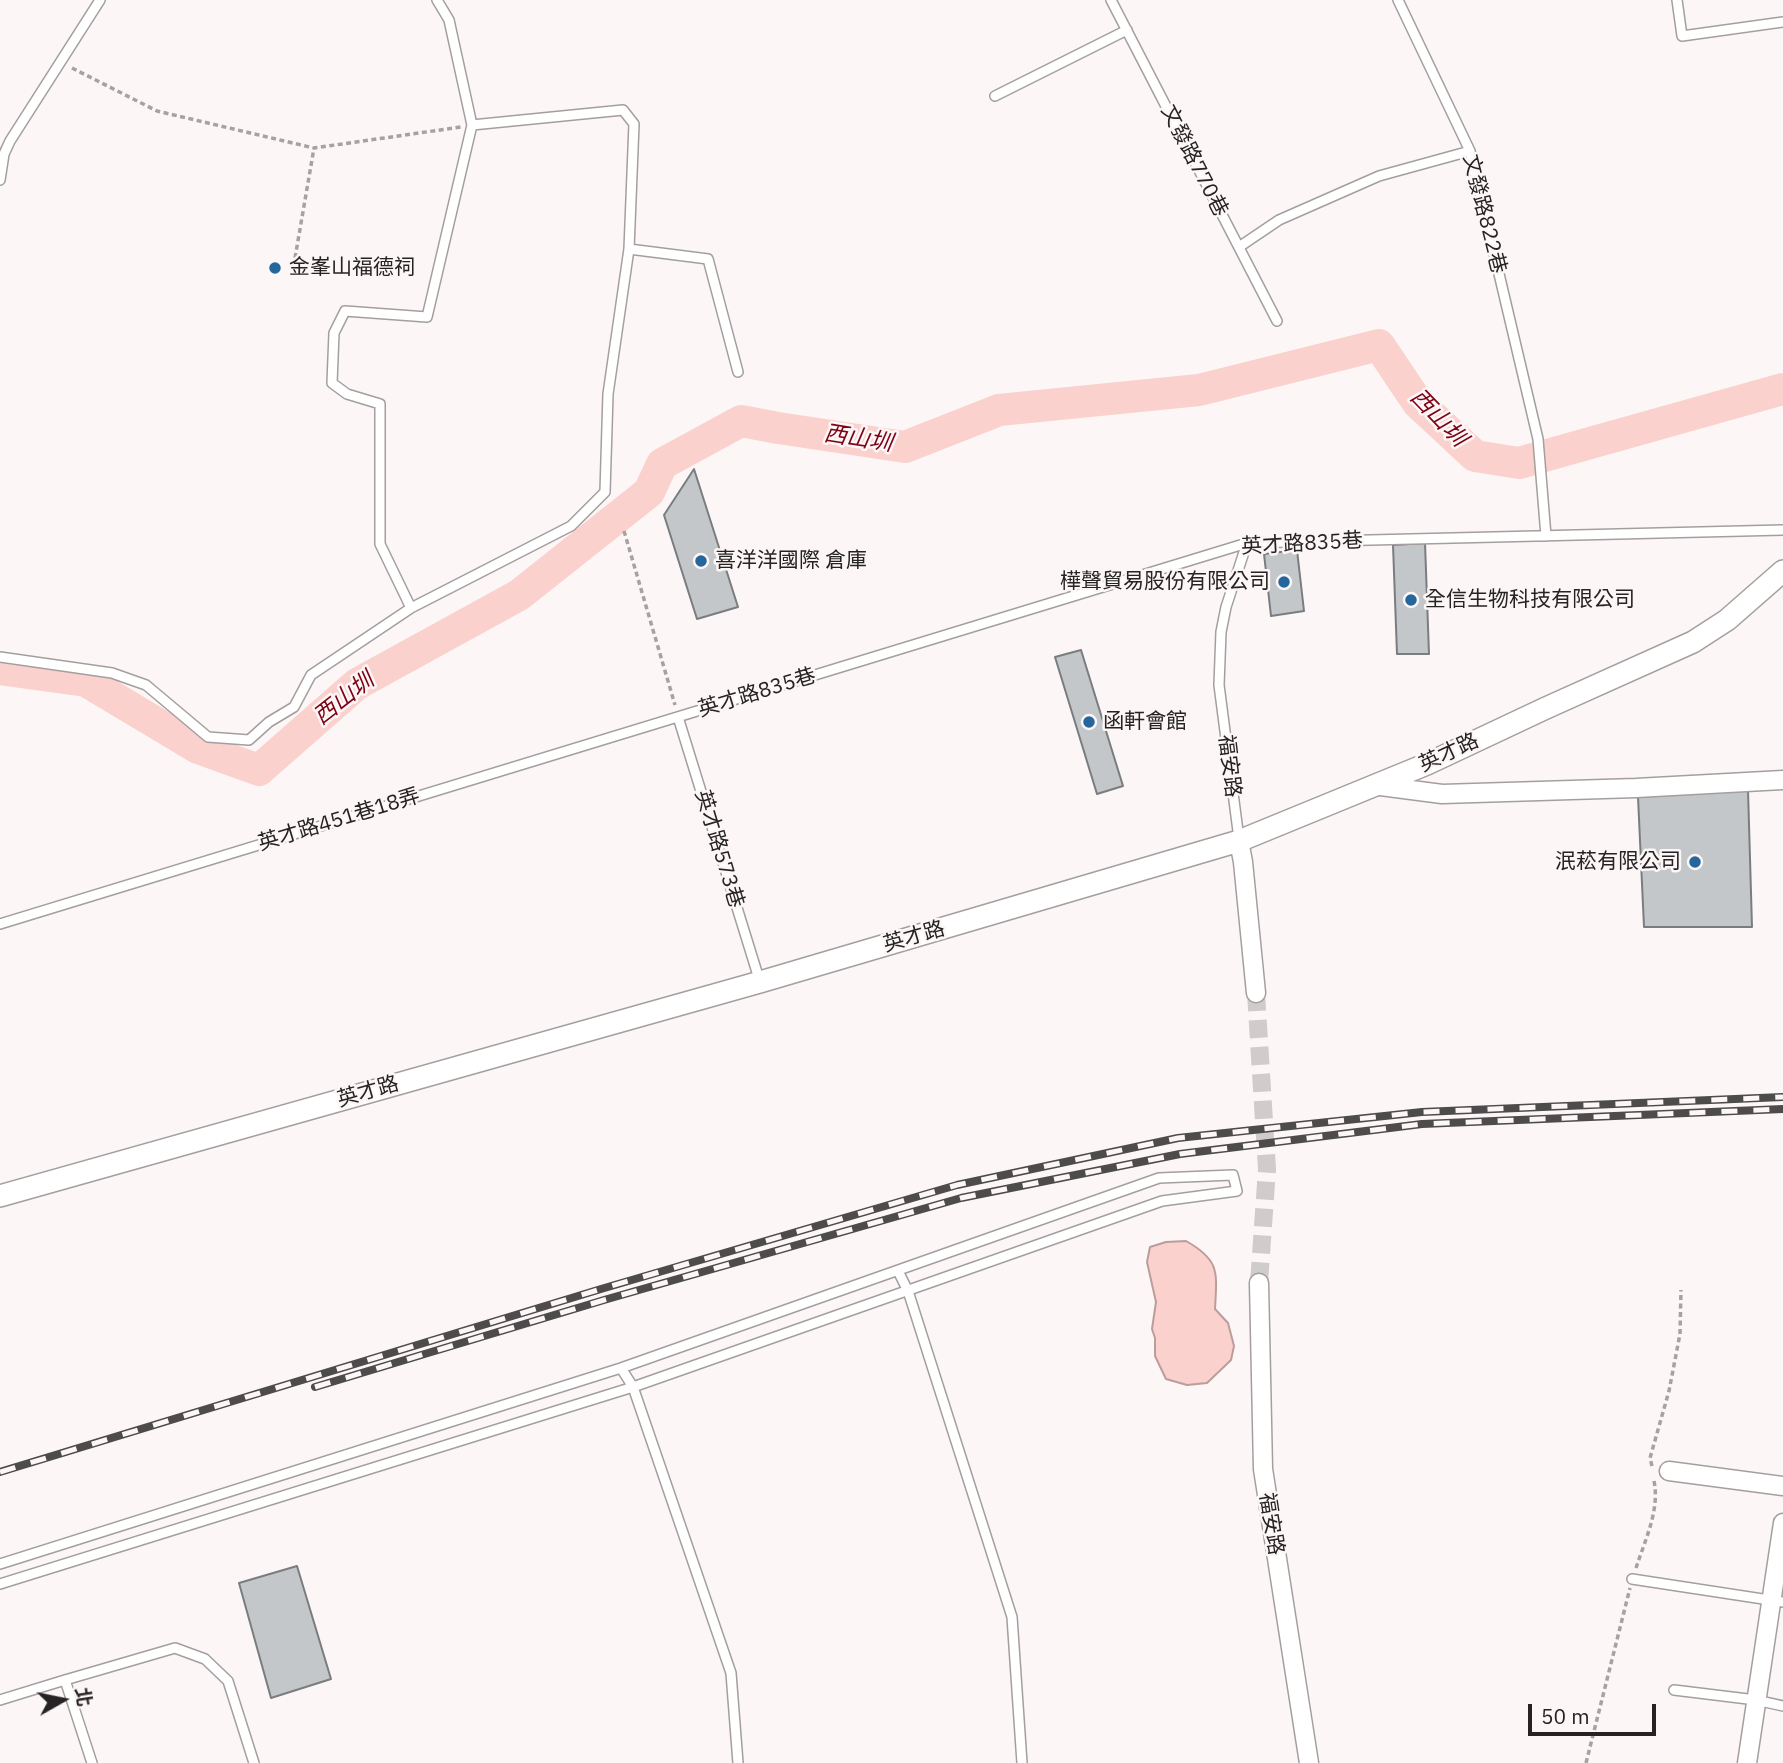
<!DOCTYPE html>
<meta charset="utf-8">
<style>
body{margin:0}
#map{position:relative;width:1783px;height:1763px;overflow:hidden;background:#fcf6f6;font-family:"IBM Plex Sans","Noto Sans TC",sans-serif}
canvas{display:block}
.north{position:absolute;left:28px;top:1665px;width:70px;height:70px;-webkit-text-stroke:5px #fcf6f6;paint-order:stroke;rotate:81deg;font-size:19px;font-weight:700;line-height:28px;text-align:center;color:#252323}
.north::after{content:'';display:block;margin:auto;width:24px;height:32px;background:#252323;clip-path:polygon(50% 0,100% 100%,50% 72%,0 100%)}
.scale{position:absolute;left:1528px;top:1704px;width:128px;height:32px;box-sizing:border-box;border:4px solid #252323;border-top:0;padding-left:9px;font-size:21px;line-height:24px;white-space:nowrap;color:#252323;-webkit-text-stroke:5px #fcf6f6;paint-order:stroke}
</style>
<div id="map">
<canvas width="1783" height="1763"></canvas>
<div class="north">北</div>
<div class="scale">50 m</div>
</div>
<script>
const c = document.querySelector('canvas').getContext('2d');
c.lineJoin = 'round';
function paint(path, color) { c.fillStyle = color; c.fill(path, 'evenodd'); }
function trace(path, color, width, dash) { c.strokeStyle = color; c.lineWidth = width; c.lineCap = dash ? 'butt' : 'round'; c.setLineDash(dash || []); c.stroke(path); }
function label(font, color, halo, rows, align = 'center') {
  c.font = font + ' "IBM Plex Sans","Noto Sans TC",sans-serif'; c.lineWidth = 5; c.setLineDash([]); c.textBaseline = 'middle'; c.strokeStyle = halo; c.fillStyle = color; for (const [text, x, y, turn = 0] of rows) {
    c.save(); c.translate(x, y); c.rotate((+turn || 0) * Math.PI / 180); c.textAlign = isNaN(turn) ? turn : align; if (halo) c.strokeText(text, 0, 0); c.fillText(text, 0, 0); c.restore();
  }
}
const water = new Path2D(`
 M 1186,1241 C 1220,1260 1217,1272 1215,1309 L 1228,1323 L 1234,1346 L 1231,1360 L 1207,1383 L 1187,1385 L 1166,1379 L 1155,1356 L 1155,1338 L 1152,1329 L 1156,1302 L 1147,1262 L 1150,1247 L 1166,1242 Z`);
const river = new Path2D(`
 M 0,669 L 86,681 L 198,748 L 259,770 L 357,684 L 519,595 L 649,492 L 662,464 L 741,421 L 778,428 L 905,447 L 999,410 L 1199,390 L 1379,345 L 1418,403 L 1475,456 L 1519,463 L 1783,389`);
const building = new Path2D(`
 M 694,469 L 738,607 L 697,619 L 664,515 Z
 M 1425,543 L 1429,654 L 1397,654 L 1393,545 Z
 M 1297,550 L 1304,611 L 1271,616 L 1264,554 Z
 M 1081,650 L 1123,786 L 1097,794 L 1055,657 Z
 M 1748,790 L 1752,927 L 1644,927 L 1638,797 Z
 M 297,1566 L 331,1679 L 271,1698 L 239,1583 Z`);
const minorTunnel = new Path2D(`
 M 1256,993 L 1267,1169 L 1259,1283`);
const path = new Path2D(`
 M 72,68 L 157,111 L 314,148 L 461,127
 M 295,258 L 314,148
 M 624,531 L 675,705
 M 1652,1466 L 1650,1458 L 1669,1391 L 1680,1334 L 1681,1290
 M 1636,1568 C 1645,1540 1660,1510 1654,1481
 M 1586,1763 L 1630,1588`);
const service = new Path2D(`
 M 1111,0 L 1277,321
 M 1398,0 L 1470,151 L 1538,439 L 1546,536
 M 1677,0 L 1682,36 L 1783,22
 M 995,96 L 1127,30
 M 0,180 L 4,154 L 10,141 L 100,0
 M 1239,247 L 1279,220 L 1379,176 L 1470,151
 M 629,249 L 708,259 L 738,372
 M 411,608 L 380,544 L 380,404 L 347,394 L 332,383 L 334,333 L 345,311 L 427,317 L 472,125 L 449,20 L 437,0
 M 0,657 L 112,673 L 146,685 L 208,737 L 249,740 L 269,722 L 294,707 L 311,675 L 411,608 L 571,526 L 605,492 L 608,394 L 629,249 L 634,124 L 623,110 L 472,125
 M 678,717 L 760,982
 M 1239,839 L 1219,685 L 1221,632 L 1226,607 L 1247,543
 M 0,924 L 1247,543 L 1783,530
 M 898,1271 L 908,1291 L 1012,1617 L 1022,1763
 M 621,1368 L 633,1387 L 731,1673 L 738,1763
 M 0,1564 L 621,1368 L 1159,1178 L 1233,1175 L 1237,1191 L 1162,1201 L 633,1387 L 0,1584
 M 1632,1579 L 1783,1602
 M 65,1680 L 175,1648 L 205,1659 L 228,1681 L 254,1763
 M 1674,1690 L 1756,1700 L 1783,1706
 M 0,1700 L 65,1680 L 92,1763`);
const minor = new Path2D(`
 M 1373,785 L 1442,794 L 1636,788 L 1783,780
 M 1239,841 L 1243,862 L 1256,993
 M 1259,1283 L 1263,1469 L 1309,1763
 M 1669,1471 L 1783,1486
 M 1747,1763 L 1783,1523`);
const tertiary = new Path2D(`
 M 0,1196 L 760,982 L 1239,841 L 1427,764 L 1546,708 L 1693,642 L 1727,620 L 1783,571`);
const rail = new Path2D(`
 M 315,1387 L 604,1300 L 961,1198 L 1180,1154 L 1422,1124 L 1783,1109
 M 0,1472 L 601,1289 L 957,1185 L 1178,1138 L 1422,1112 L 1783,1097`);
const markers = [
 [275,268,7,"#25669c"],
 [701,561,7,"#25669c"],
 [1284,582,7,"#25669c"],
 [1411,600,7,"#25669c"],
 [1089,722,7,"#25669c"],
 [1695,862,7,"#25669c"]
];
const streetNames = [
 ["文發路770巷",1194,161,63],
 ["文發路822巷",1484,214,76],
 ["英才路835巷",1302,544,-3],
 ["英才路835巷",757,693,-17],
 ["英才路",1449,753,-25],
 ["福安路",1229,766,83],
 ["英才路451巷18弄",339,820,-17],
 ["英才路573巷",719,849,73],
 ["英才路",914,937,-16],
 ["英才路",368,1092,-16],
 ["福安路",1271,1524,81]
];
const poiNames = [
 ["金峯山福德祠",289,268],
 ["喜洋洋國際 倉庫",715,561],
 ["樺聲貿易股份有限公司",1270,582,"right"],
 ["全信生物科技有限公司",1425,600],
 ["函軒會館",1103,722],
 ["泯菘有限公司",1681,862,"right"]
];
const waterNames = [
 ["西山圳",1438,418,46],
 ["西山圳",858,439,9],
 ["西山圳",344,699,-38]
];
paint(water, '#fbd1ce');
trace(water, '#bb9d9b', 2);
trace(river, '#fbd1ce', 32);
paint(building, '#c3c7ca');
trace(building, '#7a7d80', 2);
trace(minorTunnel, '#d1cccc', 18, [18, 9]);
trace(service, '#a49f9e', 12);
trace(minor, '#a49f9e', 21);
trace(tertiary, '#a49f9e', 24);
trace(path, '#a6a2a2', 3.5, [5, 3.5]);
trace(service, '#fff', 9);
trace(minor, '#fff', 18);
trace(tertiary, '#fff', 21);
trace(rail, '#4d4b4b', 8);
trace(rail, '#fcf6f6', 5, [16]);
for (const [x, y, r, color] of markers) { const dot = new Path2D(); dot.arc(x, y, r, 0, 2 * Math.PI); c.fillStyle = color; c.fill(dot); trace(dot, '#fcf6f6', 2.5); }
label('21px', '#252323', '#fcf6f6', streetNames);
label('21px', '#252323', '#fcf6f6', poiNames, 'left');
label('italic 23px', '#7c0214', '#fcf6f6', waterNames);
</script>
